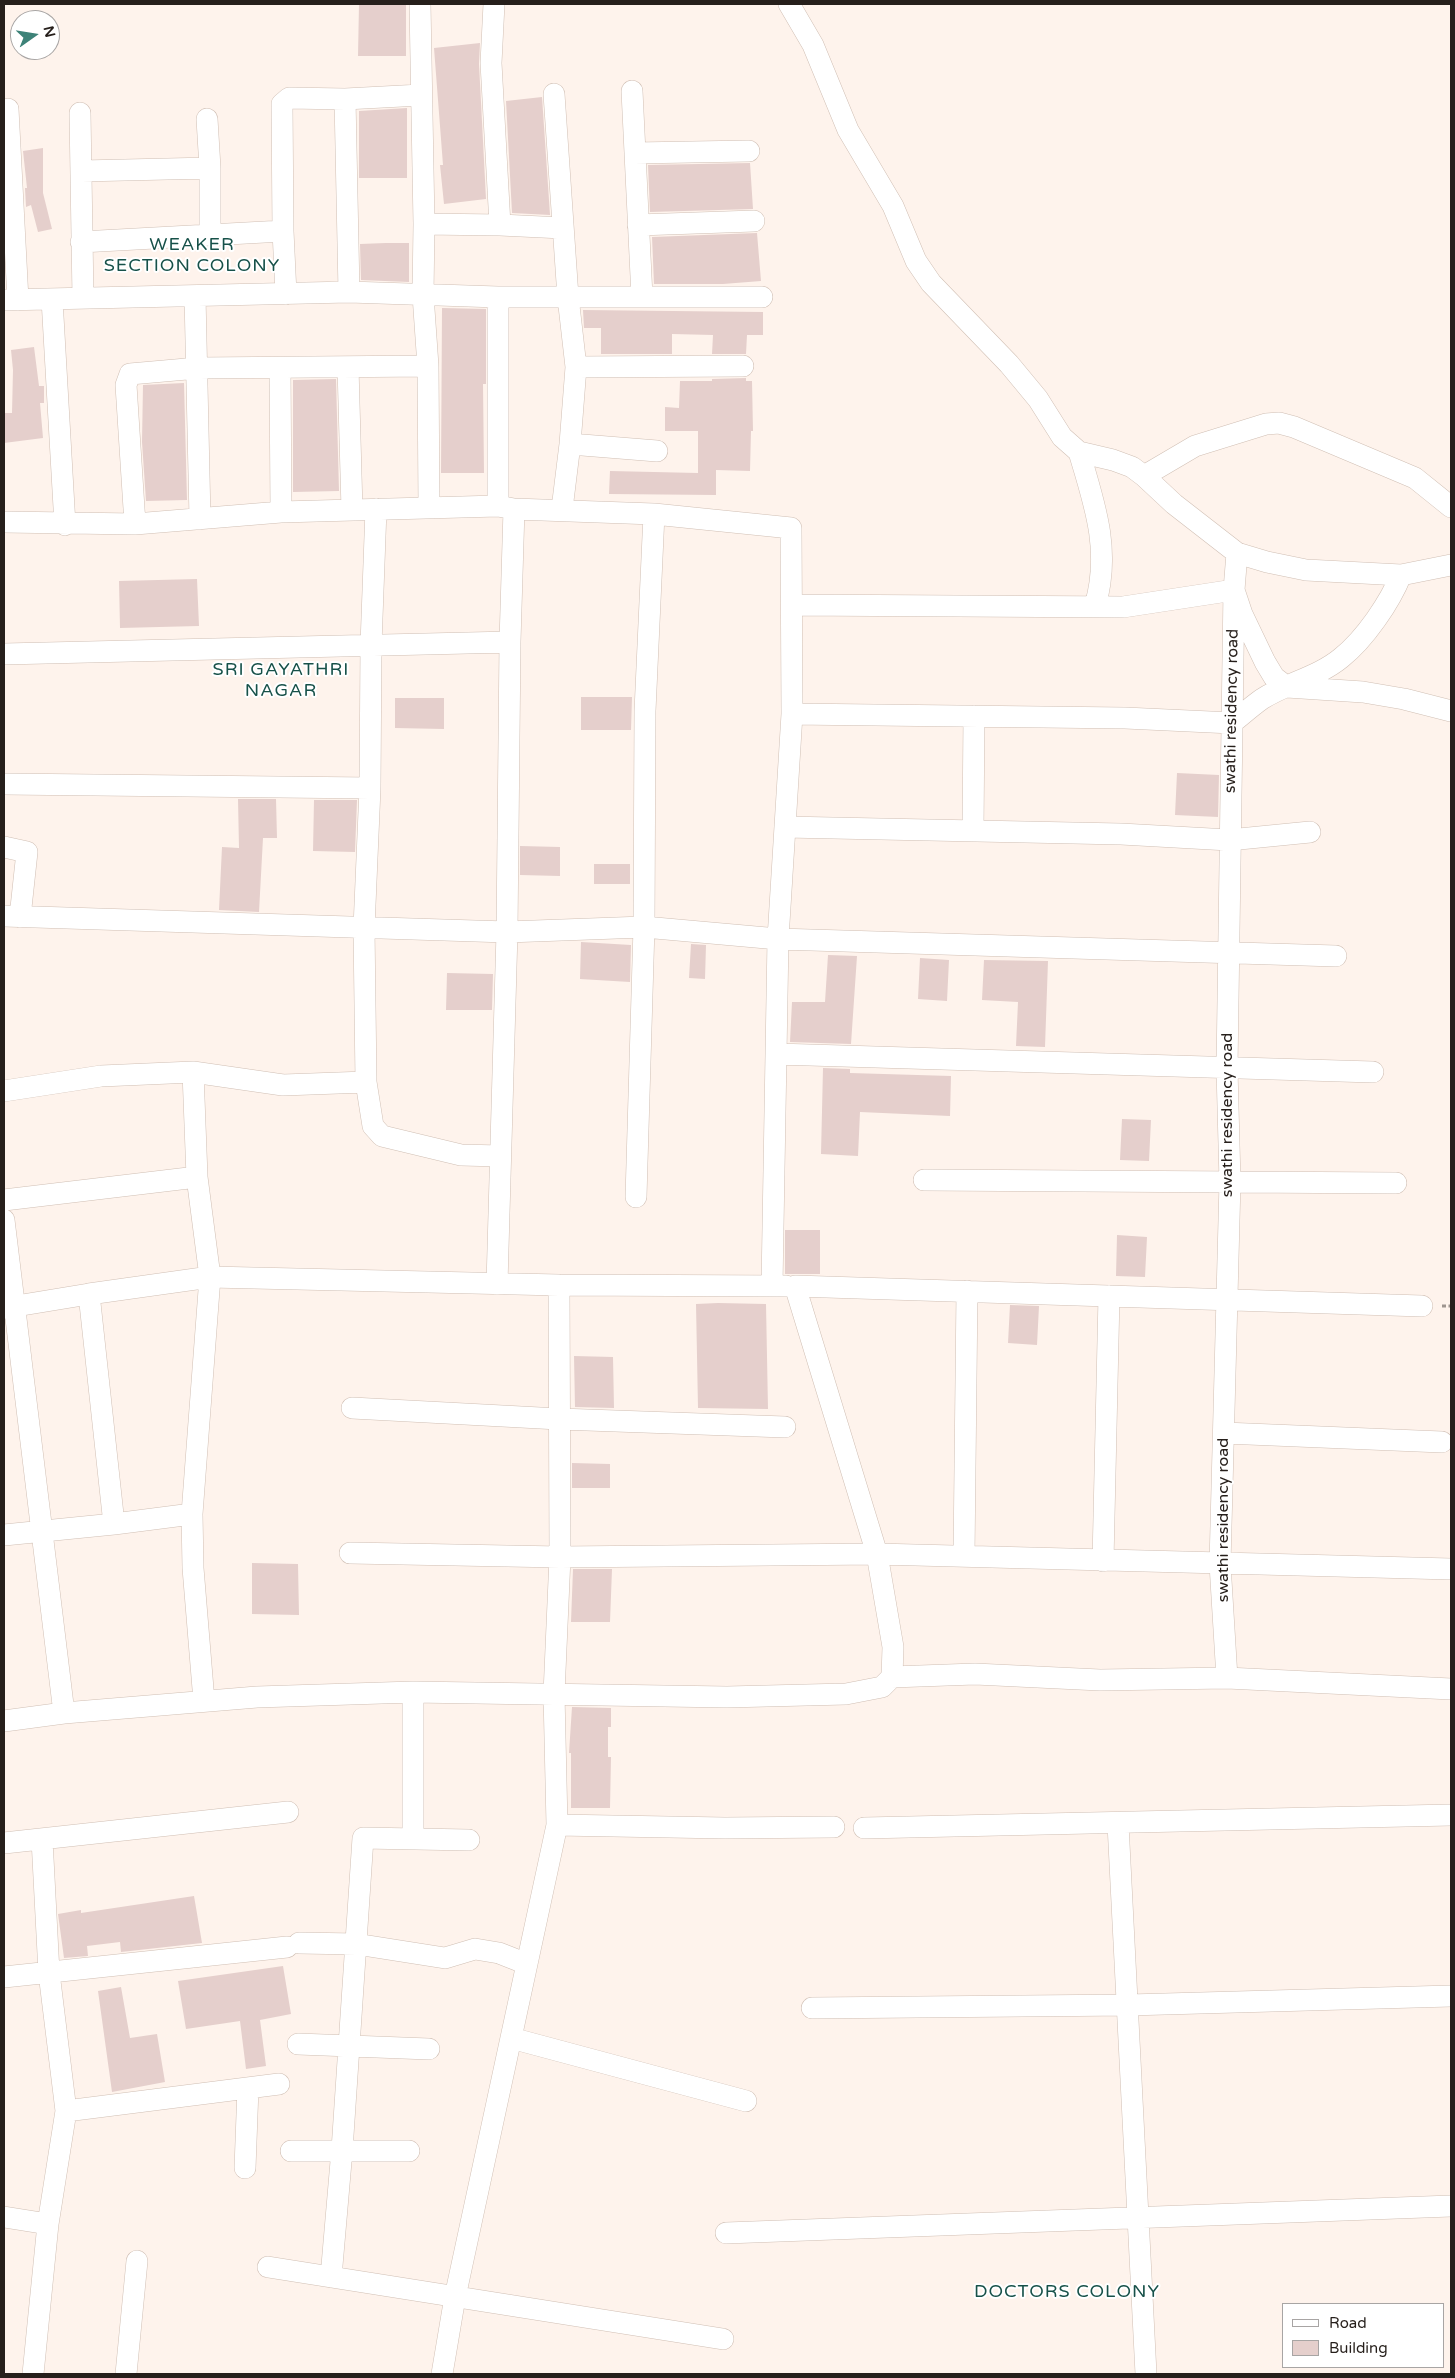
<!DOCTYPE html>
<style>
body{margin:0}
#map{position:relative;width:1455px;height:2378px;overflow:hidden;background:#fef3ec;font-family:"Varela Round",sans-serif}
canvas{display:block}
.frame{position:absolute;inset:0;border:5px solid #261f1b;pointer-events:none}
.legend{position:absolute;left:1282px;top:2303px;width:162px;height:65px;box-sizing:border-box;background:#fff;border:1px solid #a8a5a4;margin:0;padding:6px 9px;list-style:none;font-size:15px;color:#261f1b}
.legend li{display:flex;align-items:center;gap:10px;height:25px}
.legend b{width:25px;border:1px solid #a8a5a4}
.north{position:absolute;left:10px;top:10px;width:50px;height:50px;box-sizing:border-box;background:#fff;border:1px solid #a8a5a4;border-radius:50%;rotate:77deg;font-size:14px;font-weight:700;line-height:20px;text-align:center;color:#261f1b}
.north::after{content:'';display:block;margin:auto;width:18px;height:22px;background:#3d8278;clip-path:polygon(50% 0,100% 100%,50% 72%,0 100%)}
</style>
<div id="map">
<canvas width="1455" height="2378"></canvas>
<div class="frame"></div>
<ul class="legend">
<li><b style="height:6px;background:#fff"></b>Road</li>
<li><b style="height:14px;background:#e5cfcc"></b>Building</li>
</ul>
<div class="north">N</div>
</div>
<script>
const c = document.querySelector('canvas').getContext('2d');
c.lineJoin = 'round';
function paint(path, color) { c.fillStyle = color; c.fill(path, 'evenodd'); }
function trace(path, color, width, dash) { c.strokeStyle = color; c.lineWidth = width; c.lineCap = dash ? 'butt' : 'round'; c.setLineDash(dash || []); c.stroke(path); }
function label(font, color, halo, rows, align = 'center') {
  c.font = font + ' "Varela Round",sans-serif'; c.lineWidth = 4; c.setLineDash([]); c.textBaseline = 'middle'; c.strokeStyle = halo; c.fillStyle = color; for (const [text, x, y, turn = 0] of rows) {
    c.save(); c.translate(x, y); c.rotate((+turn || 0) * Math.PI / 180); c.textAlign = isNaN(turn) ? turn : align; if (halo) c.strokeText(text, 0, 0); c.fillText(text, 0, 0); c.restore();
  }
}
const building = new Path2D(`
 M 359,4 L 406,4 L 406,56 L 358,56 Z
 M 480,43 L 479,64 L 486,199 L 444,204 L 440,165 L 443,165 L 434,48 Z
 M 542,97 L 550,215 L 512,213 L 506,101 Z
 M 407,108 L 407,178 L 359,178 L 359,111 Z
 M 43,148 L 43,193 L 52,229 L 38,232 L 31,205 L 26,207 L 25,188 L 27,188 L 23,151 Z
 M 750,163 L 753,209 L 650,212 L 648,165 Z
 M 757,233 L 761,281 L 723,284 L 654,284 L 652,237 Z
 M 386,243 L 409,243 L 409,282 L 361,280 L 360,244 Z
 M 442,308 L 486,309 L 486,384 L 483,384 L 484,473 L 441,473 Z
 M 583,310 L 763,312 L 763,335 L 747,335 L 746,354 L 712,354 L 713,335 L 672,334 L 672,354 L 601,354 L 601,328 L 584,328 Z
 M 34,347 L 39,386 L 44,386 L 44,403 L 40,403 L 43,438 L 4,443 L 4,413 L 12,413 L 13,370 L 11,350 Z
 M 746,378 L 746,381 L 752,381 L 753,431 L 751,431 L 750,471 L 716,470 L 716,495 L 609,494 L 610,471 L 698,473 L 698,431 L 665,431 L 665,407 L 679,408 L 680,381 L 712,381 L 712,379 Z
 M 336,379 L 339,491 L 293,492 L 293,380 Z
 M 184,383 L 187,500 L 146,501 L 142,442 L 143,385 Z
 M 197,579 L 199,626 L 120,628 L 119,581 Z
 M 581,697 L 632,697 L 631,730 L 581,730 Z
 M 395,698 L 444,698 L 444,729 L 395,728 Z
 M 1177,773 L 1219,775 L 1218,817 L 1175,815 Z
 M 238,799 L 276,799 L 277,838 L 263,838 L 259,912 L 219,910 L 222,847 L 239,848 Z
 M 314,800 L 357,800 L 355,852 L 313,851 Z
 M 520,846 L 560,847 L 560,876 L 520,875 Z
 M 594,864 L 630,864 L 630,884 L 594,884 Z
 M 581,942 L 631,945 L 630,982 L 580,979 Z
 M 691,944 L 706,945 L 705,979 L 689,978 Z
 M 828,955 L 857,956 L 851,1044 L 790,1042 L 792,1002 L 825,1002 Z
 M 920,958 L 949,960 L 947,1001 L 918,999 Z
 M 984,960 L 1048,961 L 1045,1047 L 1016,1046 L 1018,1002 L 982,1000 Z
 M 447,973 L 493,974 L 492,1010 L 446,1010 Z
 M 823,1068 L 850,1069 L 850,1073 L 951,1076 L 950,1116 L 860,1112 L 858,1156 L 821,1154 Z
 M 1122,1119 L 1151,1120 L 1149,1161 L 1120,1160 Z
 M 785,1230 L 820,1230 L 820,1274 L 785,1274 Z
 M 1117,1235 L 1147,1237 L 1145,1277 L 1116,1276 Z
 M 718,1303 L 766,1304 L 768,1409 L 698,1408 L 696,1304 Z
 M 1010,1305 L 1039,1306 L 1037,1345 L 1008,1343 Z
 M 574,1356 L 613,1357 L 614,1408 L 575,1407 Z
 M 572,1463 L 610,1464 L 610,1488 L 572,1488 Z
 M 252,1563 L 298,1564 L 299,1615 L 252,1614 Z
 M 573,1569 L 612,1569 L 610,1622 L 571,1622 Z
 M 572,1707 L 611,1708 L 611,1727 L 608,1727 L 608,1757 L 611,1757 L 610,1808 L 571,1808 L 571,1753 L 569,1753 Z
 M 194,1896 L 202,1943 L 121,1952 L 120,1942 L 87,1946 L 88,1956 L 64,1958 L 58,1914 L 81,1910 L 81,1913 Z
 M 283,1966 L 291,2014 L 260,2020 L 266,2066 L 246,2069 L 240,2021 L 186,2029 L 178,1981 Z
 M 121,1987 L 130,2038 L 157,2034 L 165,2082 L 112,2092 L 98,1991 Z`);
const path = new Path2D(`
 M 1442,1306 L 1451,1306`);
const minor = new Path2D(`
 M 420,4 L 424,224 L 423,295 L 428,366 L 429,508
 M 494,4 L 491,63 L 500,225 L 563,228
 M 789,4 L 813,45 L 848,130 L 893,206 L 916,261 L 931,283 L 1009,364 L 1038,399 L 1062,437 L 1079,452 L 1113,460 L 1132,467 L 1144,476 L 1174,504 L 1237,553 L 1267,562 L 1306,570 L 1401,575 L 1451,565
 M 632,91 L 642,297
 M 554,94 L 568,297 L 576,367
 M 8,109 L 18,300
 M 80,113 L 83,298
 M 207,119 L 210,168 L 210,235
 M 635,153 L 749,151
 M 82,171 L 210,168
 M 424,224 L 500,225
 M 638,225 L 754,221
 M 81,242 L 283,231
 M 349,292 L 345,99 L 421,95
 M 286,294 L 283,231 L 282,104 L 289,98 L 345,99
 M 195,296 L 200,519
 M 52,299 L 65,525
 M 4,300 L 349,292 L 498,297 L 762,297
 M 348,367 L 352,510
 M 280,368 L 281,512
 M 570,444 L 657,451
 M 1079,452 C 1095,505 1111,551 1095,606
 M 1144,476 L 1195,446 L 1266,424 L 1279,423 L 1294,427 L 1415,478 L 1451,507
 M 498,506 L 498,297
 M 562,509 L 570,444 L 576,367 L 743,366
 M 4,522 L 135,524 L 281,512 L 498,506 L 514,509 L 654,514 L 791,528 L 792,714 L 778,939 L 772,1285
 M 135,524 L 126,385 L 130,374 L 198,368 L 428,366
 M 792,605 L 1123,607 L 1234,590 L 1242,614 L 1265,662 L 1274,677 L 1287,687 L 1363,692 L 1404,699 L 1451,711
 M 4,654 L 510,642
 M 792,714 L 1125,718 L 1232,723 C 1242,715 1252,706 1262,699 C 1287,683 1318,677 1341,658 C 1365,639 1390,602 1401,575
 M 4,784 L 370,788
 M 785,827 L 1121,834 L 1229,840 L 1310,832
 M 973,831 L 974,716
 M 4,847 L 27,852 L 20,917
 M 4,916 L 507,932 L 644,927 L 645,711 L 654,514
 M 776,1054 L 1373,1072
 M 193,1072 L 197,1177 L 210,1277 L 192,1514 L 193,1568 L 204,1701
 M 366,1082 L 373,1126 L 382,1136 L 461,1155 L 500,1156
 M 4,1091 L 101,1076 L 193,1072 L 283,1085 L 366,1082 L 364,928 L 370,788 L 371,645 L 376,509
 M 924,1180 L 1396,1183
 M 636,1197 L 644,927 L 778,939 L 1336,956
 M 4,1200 L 197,1177
 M 4,1220 L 64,1713
 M 497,1284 L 507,932 L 510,642 L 514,509
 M 559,1285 L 786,1286
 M 89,1294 L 210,1277 L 559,1285 L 560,1557 L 554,1694 L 557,1825 L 725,1828 L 834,1827
 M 4,1308 L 89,1294 L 114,1524 L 4,1535
 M 352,1408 L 559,1419 L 785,1427
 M 1224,1433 L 1442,1442
 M 114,1524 L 192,1514
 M 350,1553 L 560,1557 L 877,1554 L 1451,1569
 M 964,1556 L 967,1291
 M 1103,1561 L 1109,1296
 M 892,1677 L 893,1647 L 877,1554 L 795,1286 L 1422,1306
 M 1227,1678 L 1220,1564 L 1230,1182 L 1227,1069 L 1234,590 L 1237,553
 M 413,1692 L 413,1839
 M 4,1721 L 64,1713 L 257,1697 L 413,1692 L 727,1697 L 846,1694 L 882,1687 L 892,1677 L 975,1674 L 1100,1680 L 1227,1678 L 1451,1689
 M 1118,1824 L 1146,2374
 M 864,1828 L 1451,1815
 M 4,1843 L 288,1812
 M 299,1943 L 356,1944 L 445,1958 L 475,1949 L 499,1953 L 527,1964
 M 4,1977 L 287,1947
 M 812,2008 L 1129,2005 L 1451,1996
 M 511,2038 L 746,2101
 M 298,2044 L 429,2049
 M 66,2111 L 279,2084
 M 291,2151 L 409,2151
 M 245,2168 L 248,2088
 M 4,2217 L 48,2224
 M 726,2233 L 1451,2206
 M 268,2267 L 723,2339
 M 331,2277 L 342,2150 L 363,1838 L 469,1840
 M 33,2374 L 48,2224 L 66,2111 L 49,1973 L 42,1839
 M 126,2374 L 137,2261
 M 442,2374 L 455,2297 L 557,1825`);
const streetNames = [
 ["swathi residency road",1232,711,-89],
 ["swathi residency road",1228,1115,-90],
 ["swathi residency road",1224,1520,-90]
];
const neighbourhoodNames = [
 ["WEAKER",192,245],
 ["SECTION COLONY",192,266],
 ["SRI GAYATHRI",281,670],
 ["NAGAR",281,691],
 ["DOCTORS COLONY",1067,2292]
];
paint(building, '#e5cfcc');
trace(minor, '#d0bfb4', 22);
trace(path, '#9e958f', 3, [4, 2.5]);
trace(minor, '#fff', 21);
label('16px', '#261f1b', '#fff', streetNames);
c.letterSpacing = '1px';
label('18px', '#175149', '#fff', neighbourhoodNames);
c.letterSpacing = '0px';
</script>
